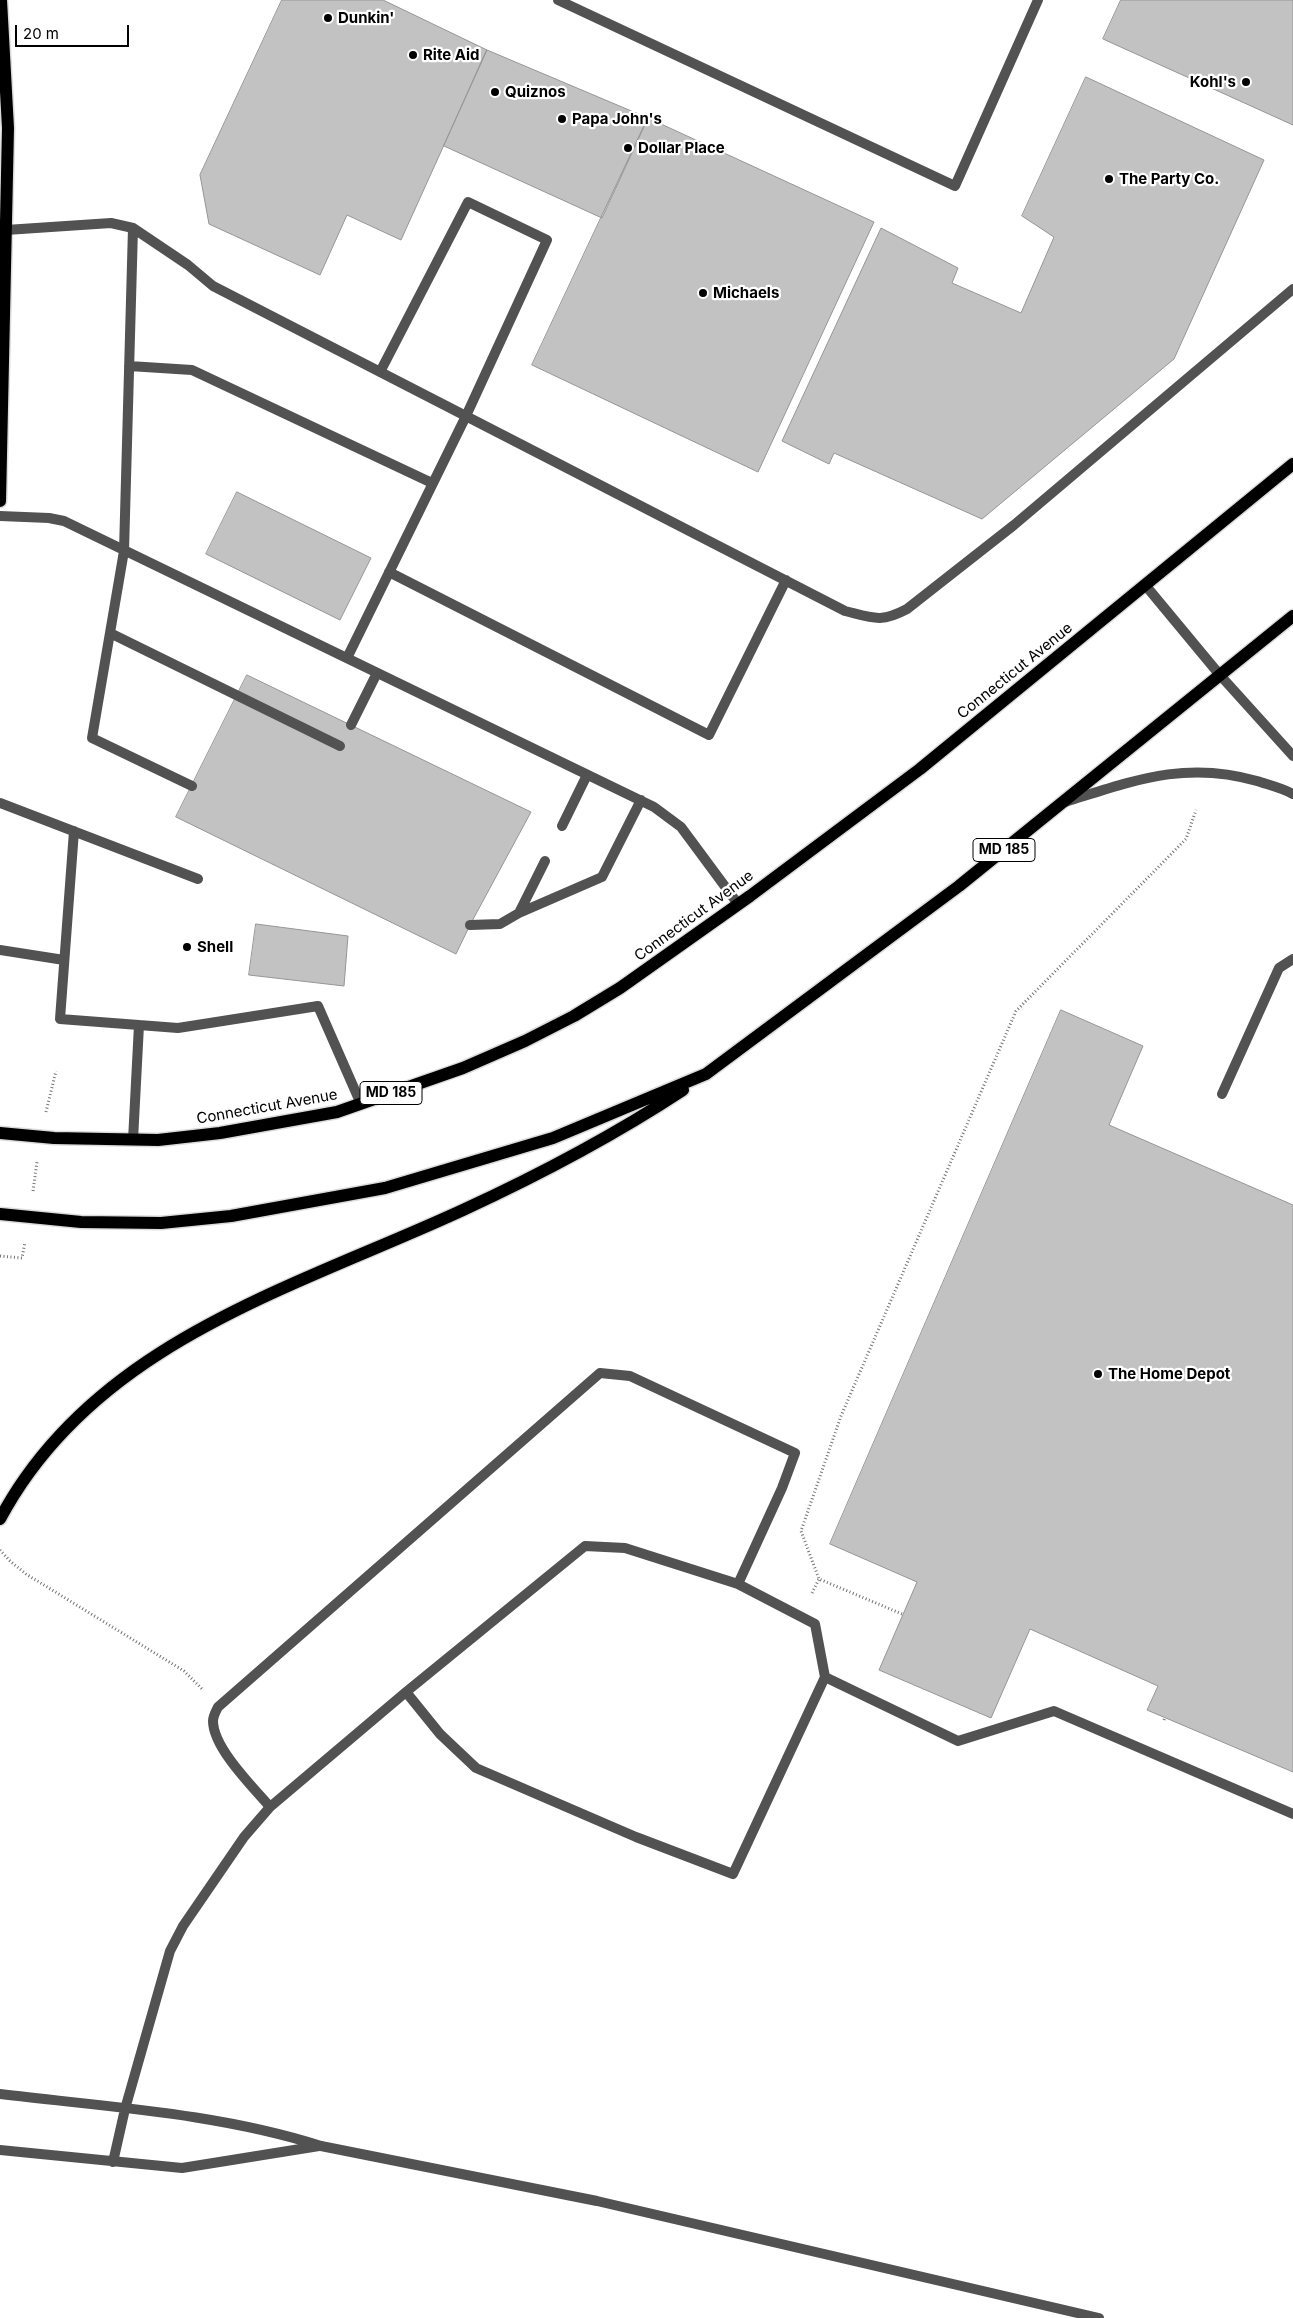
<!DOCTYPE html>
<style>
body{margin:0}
#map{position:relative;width:1293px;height:2318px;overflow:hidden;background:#fff;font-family:Inter,sans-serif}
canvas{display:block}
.scale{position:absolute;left:15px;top:25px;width:114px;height:22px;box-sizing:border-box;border:2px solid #000;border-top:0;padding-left:6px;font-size:15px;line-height:18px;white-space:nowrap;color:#000;-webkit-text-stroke:4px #fff;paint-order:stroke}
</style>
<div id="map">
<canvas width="1293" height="2318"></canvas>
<div class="scale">20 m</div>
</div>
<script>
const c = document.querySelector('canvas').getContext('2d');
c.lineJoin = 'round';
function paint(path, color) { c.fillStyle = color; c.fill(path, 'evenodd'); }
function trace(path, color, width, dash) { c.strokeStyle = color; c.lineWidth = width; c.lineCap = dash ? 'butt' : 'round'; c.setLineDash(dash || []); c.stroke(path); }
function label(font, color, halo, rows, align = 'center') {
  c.font = font + ' Inter,sans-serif'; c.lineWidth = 4.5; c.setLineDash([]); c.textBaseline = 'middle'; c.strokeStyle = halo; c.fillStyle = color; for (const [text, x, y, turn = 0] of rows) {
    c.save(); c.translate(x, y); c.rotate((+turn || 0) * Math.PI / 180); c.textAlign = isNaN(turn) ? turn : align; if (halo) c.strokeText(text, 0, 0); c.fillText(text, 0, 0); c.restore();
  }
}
const building = new Path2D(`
 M 282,0 L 383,0 L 487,50 L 401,240 L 347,215 L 320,275 L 209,224 L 200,175 Z
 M 1121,0 L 1293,0 L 1293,125 L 1103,39 Z
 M 487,50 L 648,118 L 602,218 L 444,146 Z
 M 1086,77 L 1264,160 L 1174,359 L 982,519 L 834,453 L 829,464 L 782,441 L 881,228 L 958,268 L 952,283 L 1021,313 L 1054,237 L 1022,216 Z
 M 648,118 L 874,222 L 758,472 L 532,365 Z
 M 237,492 L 371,558 L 340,620 L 206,554 Z
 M 247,675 L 531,812 L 470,925 L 456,954 L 176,817 Z
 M 256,924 L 348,936 L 344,986 L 249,975 Z
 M 1061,1010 L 1143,1046 L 1109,1125 L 1293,1205 L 1293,1772 L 1147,1710 L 1158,1686 L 1030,1629 L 991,1718 L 879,1670 L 917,1582 L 830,1544 Z`);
const path = new Path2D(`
 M 46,1112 L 56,1071
 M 33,1191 L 37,1162
 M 0,1256 L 22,1258 L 25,1242
 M 0,1550 L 10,1561 L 26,1574 L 184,1671 L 202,1689
 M 812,1593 L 819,1579
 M 902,1614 L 819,1579 L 801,1531 L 841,1416 L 1016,1011 L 1186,839 L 1196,810
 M 1164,1720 L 1165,1717`);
const lane = new Path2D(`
 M 558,0 L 955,186 L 1038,0
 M 133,228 L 124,551 L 92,738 L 192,786
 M 6,230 L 111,223 L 133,228 L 188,265 L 213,286 L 845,611 C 873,618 881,623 907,609 L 1014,525 L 1293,289
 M 129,366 L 192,370 L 432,483
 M 0,516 L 49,518 L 64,521 L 654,807 L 681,827 L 738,904
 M 389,572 L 709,735 L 786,580
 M 1146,586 L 1219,674 L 1293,756
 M 110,633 L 340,746
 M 347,658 L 466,416 L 547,240 L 468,202 L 380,372
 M 351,725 L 377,673
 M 1065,802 C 1133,781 1185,760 1257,781 C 1269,785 1282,788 1293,794
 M 0,803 L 198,879
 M 562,826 L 587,775
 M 74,831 L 60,1019 L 178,1028 L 318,1006 L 361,1104
 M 519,913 L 602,877 L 641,800
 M 470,925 L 500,924 L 519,913 L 545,861
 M 0,950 L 64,960
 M 1222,1094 L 1279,968 L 1293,959
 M 133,1140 L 139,1025
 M 406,1692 L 585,1546 L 625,1548 L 738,1584 L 815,1624 L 825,1677
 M 270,1807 C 253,1787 213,1748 213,1721 C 213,1716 216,1711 218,1707 L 600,1373 L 630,1376 L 795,1453 L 782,1488 L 738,1584
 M 0,2094 C 107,2107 218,2113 321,2146 L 597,2201 L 1099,2318
 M 0,2150 L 182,2168 L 319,2146
 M 113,2162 L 125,2109 L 170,1951 L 183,1926 L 244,1837 L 270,1807 L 406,1692 L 440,1734 L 476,1768 L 636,1837 L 733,1874 L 825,1677 L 958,1741 L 1054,1711 L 1293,1814`);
const primary = new Path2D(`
 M 0,501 L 8,128 L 1,0
 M 0,1133 L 54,1138 L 158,1140 L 220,1133 L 337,1112 L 463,1068 L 525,1041 L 574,1016 L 620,988 L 750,896 L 920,769 L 1293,464
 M 0,1214 L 81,1222 L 161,1223 L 231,1216 L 385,1188 L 553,1138 L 706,1074 L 959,886 L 1293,616
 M 0,1519 C 94,1342 294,1288 463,1210 C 539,1175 613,1136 683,1090`);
const markers = [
 [328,18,5,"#000"],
 [413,55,5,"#000"],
 [1246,82,5,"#000"],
 [495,92,5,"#000"],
 [562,119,5,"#000"],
 [628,148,5,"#000"],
 [1109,179,5,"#000"],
 [703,293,5,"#000"],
 [187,947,5,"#000"],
 [1098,1374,5,"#000"]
];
const shields = [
 [1004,850,62],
 [391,1093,62]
];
const shieldNames = [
 ["MD 185",1004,850],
 ["MD 185",391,1093]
];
const poiNames = [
 ["Dunkin'",338,18],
 ["Rite Aid",423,55],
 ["Kohl's",1236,82,"right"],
 ["Quiznos",505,92],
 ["Papa John's",572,119],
 ["Dollar Place",638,148],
 ["The Party Co.",1119,179],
 ["Michaels",713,293],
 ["Shell",197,947],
 ["The Home Depot",1108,1374]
];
const streetNames = [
 ["Connecticut Avenue",1015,671,-39],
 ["Connecticut Avenue",694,916,-36],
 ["Connecticut Avenue",267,1107,-10]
];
paint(building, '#c2c2c2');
trace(building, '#969696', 1);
trace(primary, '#dbdbdb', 15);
trace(path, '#747474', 3, [1, 2.5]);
trace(lane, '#525252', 10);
trace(primary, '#000', 12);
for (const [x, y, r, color] of markers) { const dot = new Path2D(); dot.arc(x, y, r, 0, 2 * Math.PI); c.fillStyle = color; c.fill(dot); trace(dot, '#fff', 2); }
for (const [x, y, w] of shields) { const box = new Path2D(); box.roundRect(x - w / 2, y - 11.5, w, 23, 4); c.fillStyle = '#fff'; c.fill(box); trace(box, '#000', 1); }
label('bold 14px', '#000', null, shieldNames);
label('bold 15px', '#000', '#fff', poiNames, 'left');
label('15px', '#000', '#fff', streetNames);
</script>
